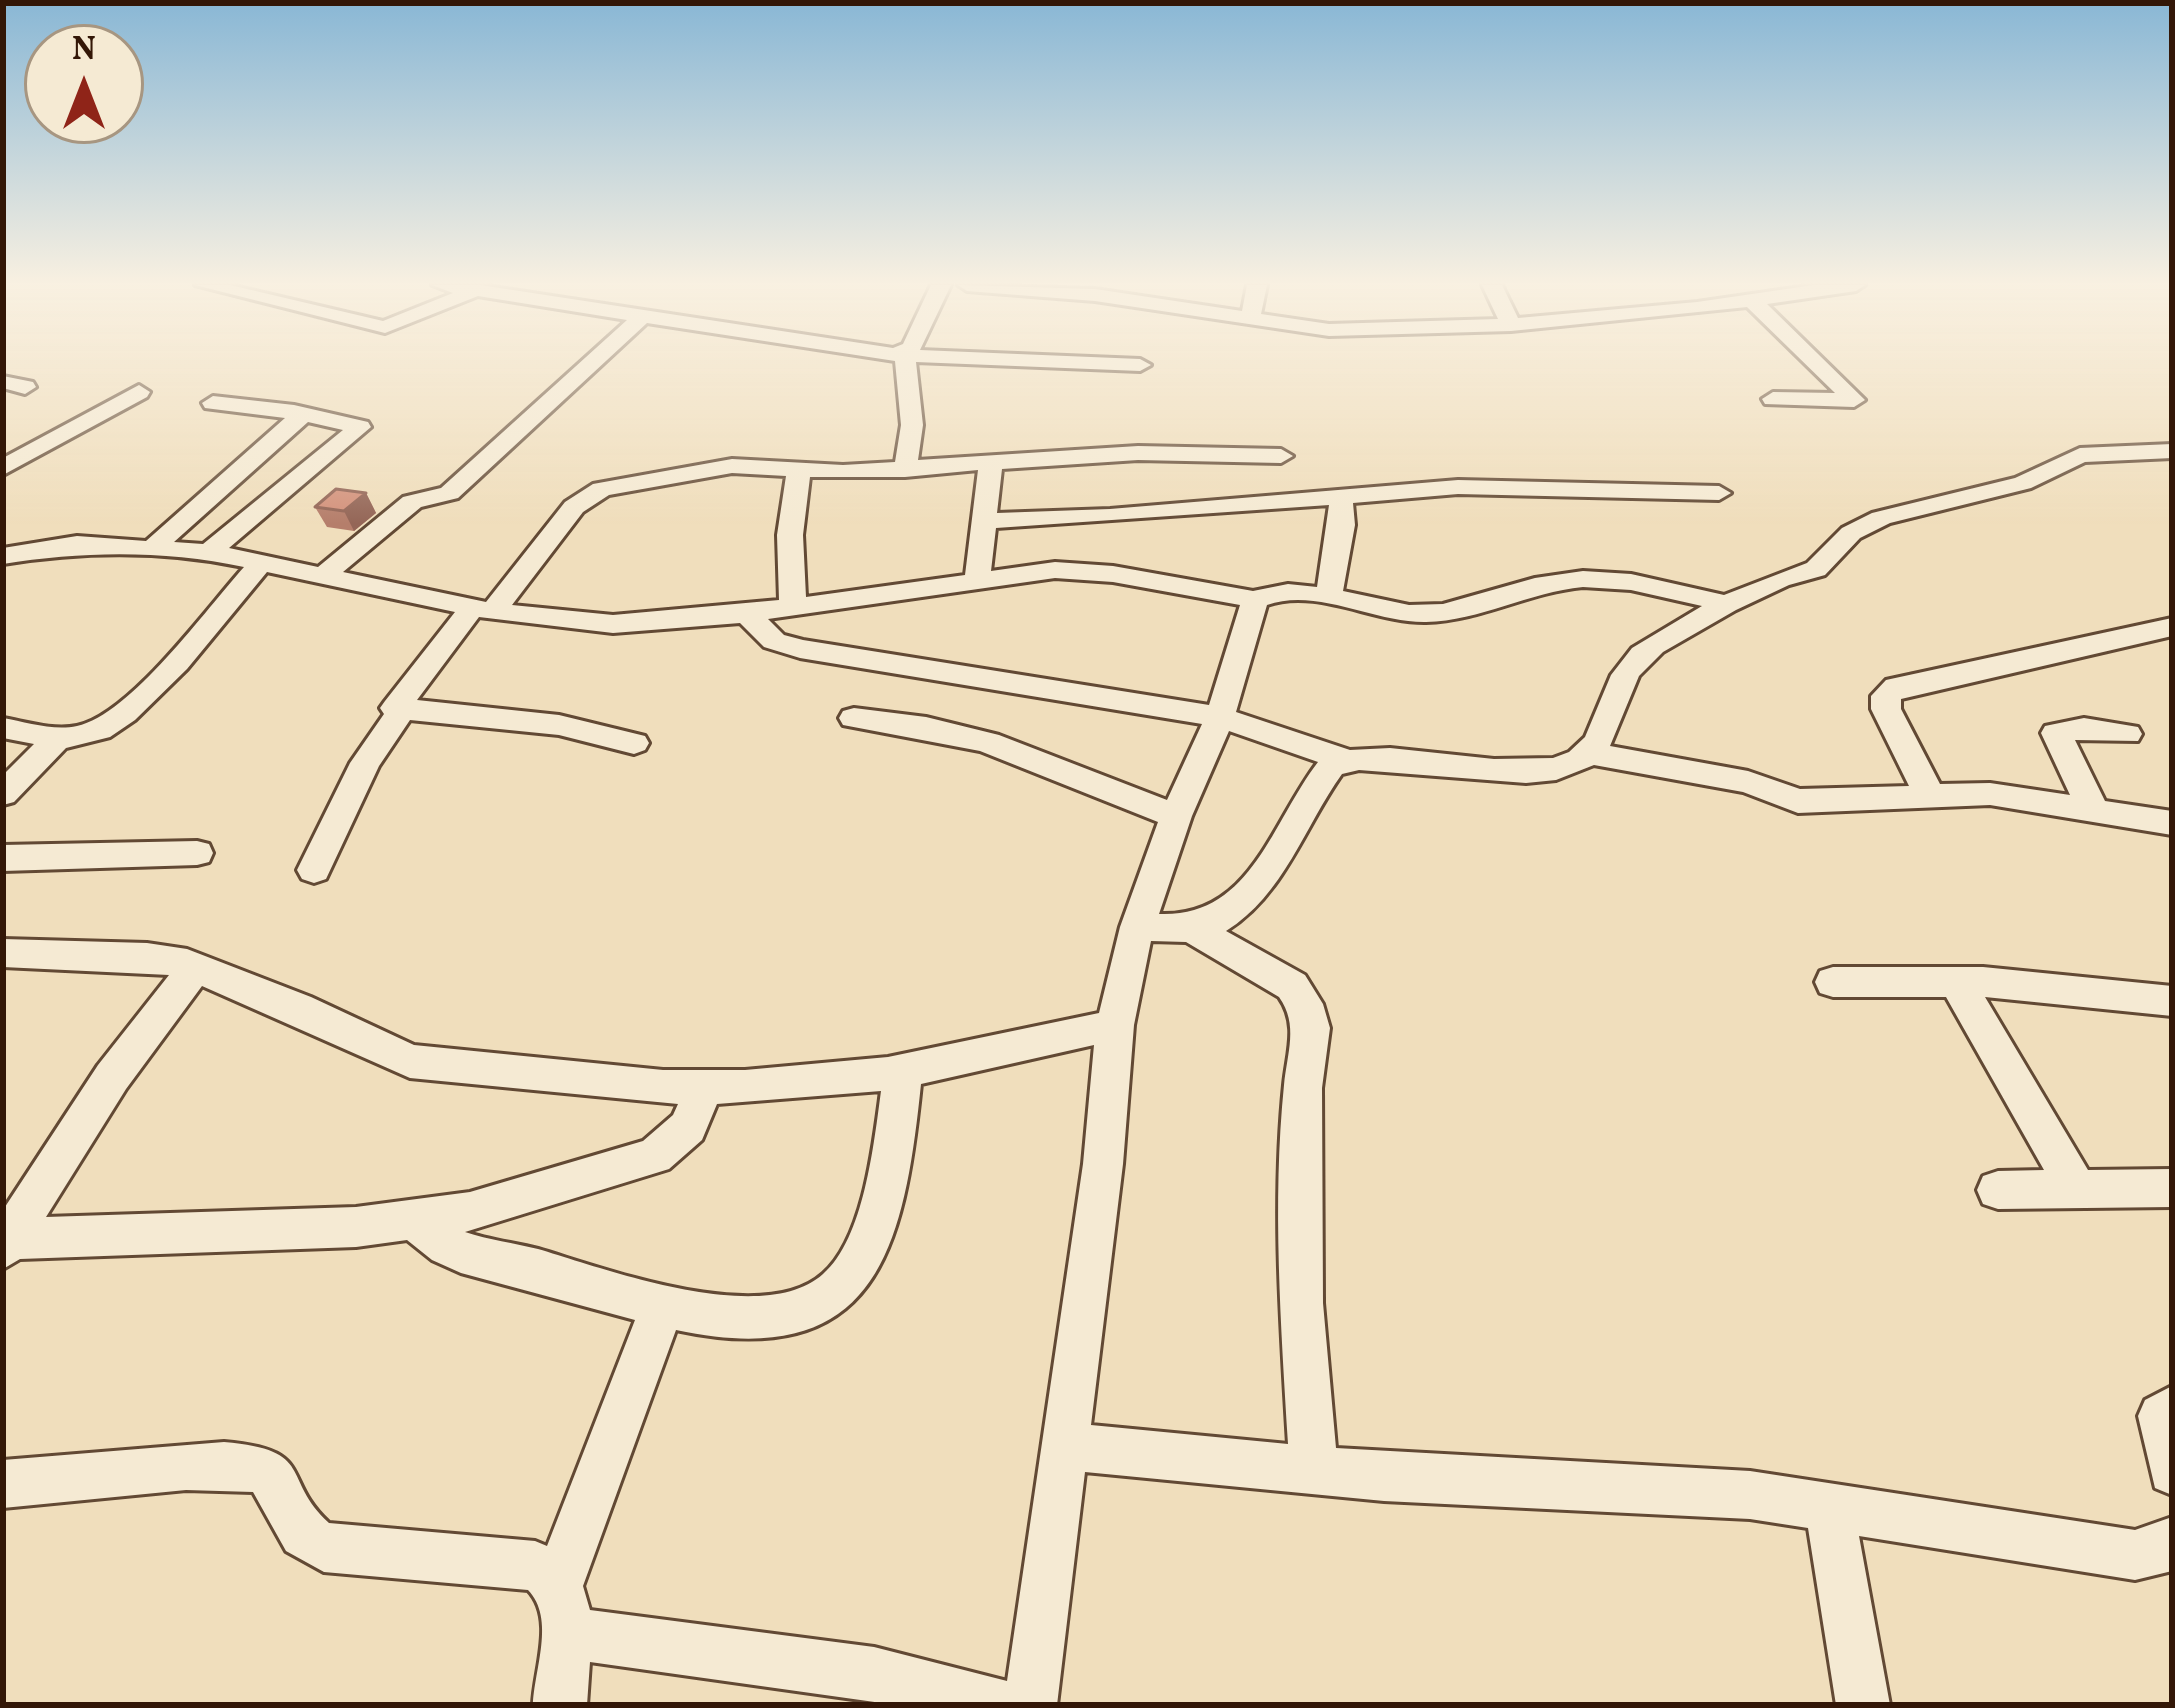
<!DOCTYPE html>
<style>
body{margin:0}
#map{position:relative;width:2175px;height:1708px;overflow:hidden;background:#f0debc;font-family:Vollkorn,serif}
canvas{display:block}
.frame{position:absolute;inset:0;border:6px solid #331707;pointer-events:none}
.north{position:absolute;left:24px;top:24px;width:120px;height:120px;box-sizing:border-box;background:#f5ead3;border:3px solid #a79681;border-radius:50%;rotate:0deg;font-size:33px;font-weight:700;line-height:48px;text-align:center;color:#331707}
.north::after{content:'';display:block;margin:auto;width:42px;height:54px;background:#8f2418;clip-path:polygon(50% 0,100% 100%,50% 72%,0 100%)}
</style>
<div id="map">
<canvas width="2175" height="1708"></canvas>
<div class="frame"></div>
<div class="north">N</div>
</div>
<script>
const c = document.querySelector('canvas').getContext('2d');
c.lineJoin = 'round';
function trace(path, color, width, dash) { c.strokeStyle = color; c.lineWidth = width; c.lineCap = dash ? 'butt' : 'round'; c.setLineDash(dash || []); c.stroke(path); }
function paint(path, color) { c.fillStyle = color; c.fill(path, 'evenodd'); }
const minor = new Path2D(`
 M 195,285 L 230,285 L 383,321 L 453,293 L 432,285 L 480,285 L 893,348 L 903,344 L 931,285 L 951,285 L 920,350 L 1140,359 L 1151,365 L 1140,371 L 916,362 L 923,425 L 918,460 L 1138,446 L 1281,449 L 1293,456 L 1281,463 L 1138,460 L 1002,469 L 997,513 L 1110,509 L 1458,480 L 1719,486 L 1731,493 L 1719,500 L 1458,494 L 1353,503 L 1355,525 L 1343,591 L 1409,605 L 1443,604 L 1535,578 L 1583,571 L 1631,574 L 1724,595 L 1807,563 L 1842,528 L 1872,513 L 2015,478 L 2080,448 L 2172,444 L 2172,458 L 2085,462 L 2031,488 L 1890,523 L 1860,538 L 1825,575 L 1789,585 L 1736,610 L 1663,652 L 1639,676 L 1610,746 L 1748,771 L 1800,789 L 1909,786 L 1871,709 L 1871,696 L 1886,680 L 2172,618 L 2172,636 L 1901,699 L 1901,709 L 1940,784 L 1990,783 L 2070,795 L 2041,733 L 2045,726 L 2084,718 L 2138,727 L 2142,734 L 2138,741 L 2075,740 L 2105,801 L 2172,811 L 2172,835 L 1990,805 L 1798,813 L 1743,792 L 1594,765 L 1556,780 L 1526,783 L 1359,770 L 1342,774 C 1304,827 1284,895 1226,931 L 1305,975 L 1323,1004 L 1330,1028 L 1322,1088 L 1323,1303 L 1336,1448 L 1750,1471 L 2135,1530 L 2172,1517 L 2172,1571 L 2135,1580 L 1859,1536 L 1890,1705 L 1836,1705 L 1808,1528 L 1750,1519 L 1384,1501 L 1085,1472 L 1057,1705 L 896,1705 L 590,1662 L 587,1705 L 533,1705 C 534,1670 556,1619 528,1590 L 324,1572 L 286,1551 L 253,1492 L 186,1490 L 3,1508 L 3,1460 L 224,1442 C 317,1450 280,1478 329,1523 L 535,1541 L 547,1546 L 635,1320 L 461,1273 L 432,1260 L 407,1240 L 356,1247 L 20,1259 L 3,1269 L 3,1210 L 98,1065 L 169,975 L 3,967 L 3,939 L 147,943 L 187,949 L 311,997 L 414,1045 L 663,1070 L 745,1070 L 888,1057 L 1099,1013 L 1120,927 L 1158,822 L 980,751 L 843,725 L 839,718 L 843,711 L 854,708 L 926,717 L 999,735 L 1167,800 L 1202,724 L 800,658 L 764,647 L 740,623 L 613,633 L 479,617 L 417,700 L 559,715 L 645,736 L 649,743 L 645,750 L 634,754 L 559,735 L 410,720 L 379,766 L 326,879 L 314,883 L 302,879 L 297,870 L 350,763 L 384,714 L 380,708 L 385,701 L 455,612 L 267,572 L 187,669 L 135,720 L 110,737 L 66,748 L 14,802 L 3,805 L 3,775 L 34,744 L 3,738 L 3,718 C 26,722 53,731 77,726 C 130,715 207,608 244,567 C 164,550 83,551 3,564 L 3,548 L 77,536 L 146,541 L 285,418 L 205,408 L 202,403 L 213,396 L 294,405 L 368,422 L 371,427 L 229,548 L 318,567 L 403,497 L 441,488 L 627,320 L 478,296 L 385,333 ZM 647,323 L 895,361 L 901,425 L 895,462 L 843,465 L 732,459 L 593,484 L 565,502 L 486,602 L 343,572 L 421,507 L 458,498 ZM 308,422 L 343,430 L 203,544 L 174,542 ZM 978,470 L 965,575 L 806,597 L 803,535 L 810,477 L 905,477 ZM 732,473 L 786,476 L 777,535 L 779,600 L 613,615 L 512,605 L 583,512 L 609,495 ZM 1329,505 L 1317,587 L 1288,584 L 1253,591 L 1113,566 L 1055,562 L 991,571 L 996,528 ZM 1055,578 L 1113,582 L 1240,605 L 1209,705 L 803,640 L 784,635 L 768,619 ZM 1583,587 L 1631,590 L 1702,606 L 1632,648 L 1611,675 L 1585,737 L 1569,752 L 1553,758 L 1494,759 L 1390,748 L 1350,750 L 1236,712 L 1267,605 C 1317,587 1374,623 1426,622 C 1480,621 1529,592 1583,587 ZM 1229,731 L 1318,762 C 1271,823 1251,918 1159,914 L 1192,816 ZM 1151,941 L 1186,942 L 1279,997 C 1299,1025 1287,1053 1284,1085 C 1272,1203 1281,1326 1288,1444 L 1091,1425 L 1123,1164 L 1134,1025 ZM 202,986 L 410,1078 L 678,1104 L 673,1115 L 643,1141 L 470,1192 L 356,1207 L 46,1217 L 126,1089 ZM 1094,1045 L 1083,1164 L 1007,1681 L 874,1647 L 590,1610 L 583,1586 L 676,1330 C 876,1373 904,1250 921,1084 ZM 881,1091 C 874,1143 864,1239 823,1274 C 763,1328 606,1269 538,1249 C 514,1243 489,1240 465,1232 L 669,1169 L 702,1140 L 717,1104 Z
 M 958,285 L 1095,289 L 1242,311 L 1247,285 L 1267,285 L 1261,314 L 1329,324 L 1498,319 L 1482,285 L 1502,285 L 1518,318 L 1697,302 L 1814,285 L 1865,285 L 1856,291 L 1767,304 L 1865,400 L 1854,407 L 1765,404 L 1762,399 L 1773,392 L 1835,393 L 1747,307 L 1511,331 L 1329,336 L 1095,301 L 967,291 Z
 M 3,376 L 33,382 L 36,387 L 25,394 L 3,388 Z
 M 139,385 L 150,392 L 147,397 L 3,475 L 3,458 Z
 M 197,841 L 209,844 L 213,853 L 209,862 L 197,865 L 3,871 L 3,845 Z
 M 1833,967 L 1983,967 L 2172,986 L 2172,1016 L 1985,997 L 2088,1170 L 2172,1169 L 2172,1207 L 1998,1209 L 1983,1204 L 1977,1190 L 1983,1176 L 1998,1171 L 2044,1170 L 1946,997 L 1833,997 L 1820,993 L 1815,982 L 1820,971 Z
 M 2172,1386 L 2172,1495 L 2155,1488 L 2138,1416 L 2145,1400 Z`);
const wall = new Path2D(`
 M 366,493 L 376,513 L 354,531 L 327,527 L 315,507 Z`);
const shadedWall = new Path2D(`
 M 366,493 L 376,513 L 354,531 L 344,511 Z`);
const building = new Path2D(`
 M 336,489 L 366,493 L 344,511 L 315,507 Z`);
trace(minor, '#624934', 6);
paint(minor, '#f5ead3');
paint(wall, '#b57e6b');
paint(shadedWall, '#946657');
paint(building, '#d3927c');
trace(building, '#946657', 3);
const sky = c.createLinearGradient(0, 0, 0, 524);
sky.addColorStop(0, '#89b7d5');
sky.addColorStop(0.54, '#f8f0e1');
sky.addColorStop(1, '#f8f0e100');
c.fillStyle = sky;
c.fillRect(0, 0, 2175, 524);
</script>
